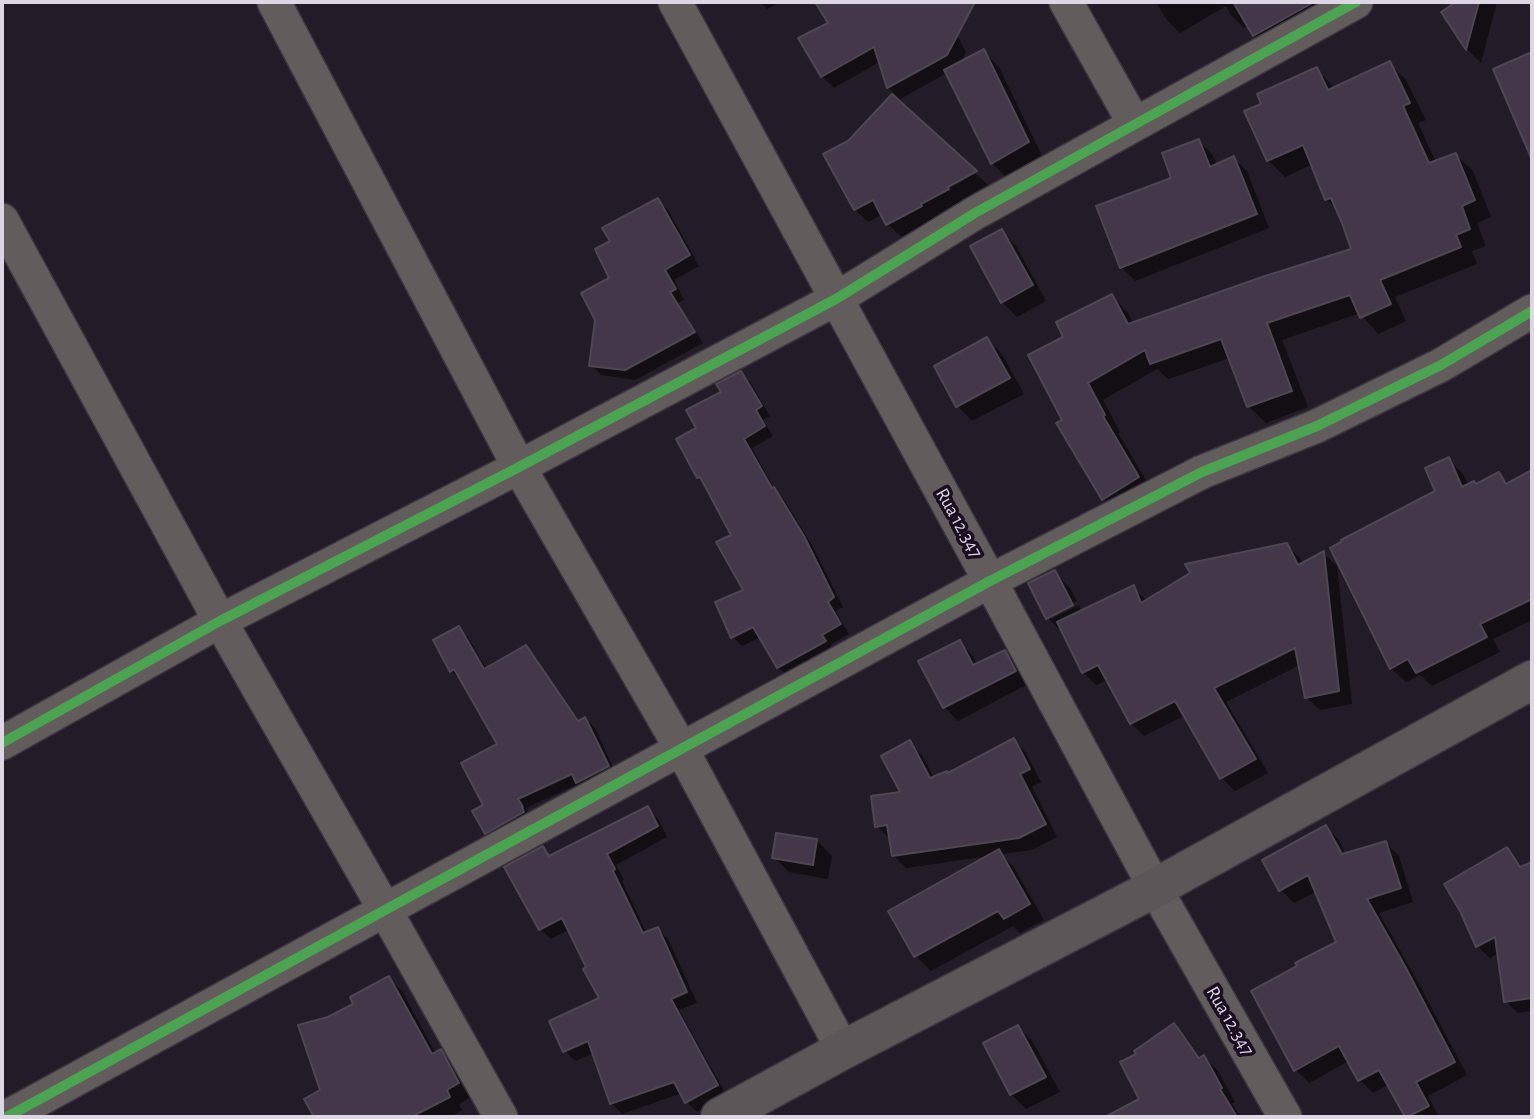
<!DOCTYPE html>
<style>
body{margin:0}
#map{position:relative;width:1534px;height:1119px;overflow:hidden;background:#231b27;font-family:"Alegreya Sans",sans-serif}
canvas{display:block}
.frame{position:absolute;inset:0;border:4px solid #dfd6e5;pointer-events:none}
</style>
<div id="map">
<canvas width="1534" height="1119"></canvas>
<div class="frame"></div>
</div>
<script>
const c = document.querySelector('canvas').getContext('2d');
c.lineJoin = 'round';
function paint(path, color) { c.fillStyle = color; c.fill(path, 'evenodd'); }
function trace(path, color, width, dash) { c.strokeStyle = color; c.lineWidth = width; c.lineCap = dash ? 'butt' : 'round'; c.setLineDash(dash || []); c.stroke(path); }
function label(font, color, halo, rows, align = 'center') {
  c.font = font + ' "Alegreya Sans",sans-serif'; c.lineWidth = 7; c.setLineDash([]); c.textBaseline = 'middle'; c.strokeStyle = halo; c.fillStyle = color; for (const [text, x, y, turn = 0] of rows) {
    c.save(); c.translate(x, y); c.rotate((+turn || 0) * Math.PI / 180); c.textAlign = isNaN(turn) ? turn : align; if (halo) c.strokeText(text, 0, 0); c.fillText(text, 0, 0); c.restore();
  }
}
const shadow = new Path2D(`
 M 760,2 L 781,2 L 767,9 Z
 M 817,2 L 939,2 L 966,52 L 960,64 L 984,52 L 999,67 L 1043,158 L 1007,178 L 992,163 L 947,73 L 900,99 L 888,87 L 881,61 L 834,88 L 822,76 L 830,24 Z
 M 1156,2 L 1346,2 L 1267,48 L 1254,35 L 1248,26 L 1244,28 L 1231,15 L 1226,6 L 1180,33 L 1167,20 Z
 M 1459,2 L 1497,2 L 1481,63 L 1467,49 L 1443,12 Z
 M 1389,63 L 1406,80 L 1426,120 L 1418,123 L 1436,162 L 1456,155 L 1473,171 L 1491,217 L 1477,223 L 1486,246 L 1472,251 L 1477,264 L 1395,297 L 1406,321 L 1378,334 L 1360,313 L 1282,340 L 1308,407 L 1266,423 L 1249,407 L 1230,358 L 1168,379 L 1157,369 L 1103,400 L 1120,432 L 1118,433 L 1155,495 L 1120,515 L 1103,498 L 1065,421 L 1066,338 L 1112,296 L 1128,313 L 1134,324 L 1353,250 L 1339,212 L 1326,199 L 1313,164 L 1285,177 L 1268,160 L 1263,105 L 1317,69 L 1335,89 Z
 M 892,97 L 988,185 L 960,201 L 960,202 L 933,218 L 934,219 L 901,237 L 888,224 L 882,214 L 868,222 L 855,209 L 849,142 Z
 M 1199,141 L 1212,154 L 1217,165 L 1233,158 L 1247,171 L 1269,228 L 1135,281 L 1121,267 L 1174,179 Z
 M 658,200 L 668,210 L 699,266 L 674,280 L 684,300 L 678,303 L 703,343 L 635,380 L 601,375 L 591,365 L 612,279 L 613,242 Z
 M 1001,231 L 1016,246 L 1046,301 L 1017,317 L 1002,302 Z
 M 987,339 L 1002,354 L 1024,394 L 972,421 L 958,406 L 936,367 Z
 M 741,373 L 750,382 L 770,416 L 763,420 L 773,436 L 752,448 L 776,492 L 783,498 L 813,547 L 843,607 L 836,611 L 849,634 L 830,645 L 834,651 L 787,676 L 778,667 L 761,637 L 742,646 L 733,637 L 745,591 L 733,536 L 705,484 L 699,477 L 698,428 L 723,393 Z
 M 1448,459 L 1463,474 L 1469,486 L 1477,486 L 1499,474 L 1509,484 L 1532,472 L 1532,620 L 1493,639 L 1500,652 L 1432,686 L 1420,675 L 1406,682 L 1391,668 L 1438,492 Z
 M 1286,545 L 1300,558 L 1303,564 L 1323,553 L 1337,566 L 1352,704 L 1320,710 L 1306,697 L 1300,665 L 1226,702 L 1268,773 L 1235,791 L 1222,778 L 1186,715 L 1144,736 L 1131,723 L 1108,680 L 1096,685 L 1083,672 L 1063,633 L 1048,618 L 1030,584 L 1055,573 L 1070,588 L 1077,601 L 1051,615 L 1051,619 L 1079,605 L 1082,612 L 1133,588 L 1147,601 Z
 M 459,628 L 468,637 L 487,670 L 526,647 L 535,657 L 580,722 L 585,719 L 595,728 L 617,776 L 586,791 L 579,784 L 526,808 L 531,816 L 496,842 L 486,833 L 486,805 L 500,745 L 460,680 L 451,670 Z
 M 959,642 L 972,655 L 978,665 L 1005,652 L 1018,665 L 1028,684 L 958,721 L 944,707 L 921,662 Z
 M 1014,740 L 1026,753 L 1041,782 L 1032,787 L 1057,837 L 1032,850 L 1001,854 L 1013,866 L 1044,920 L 1020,933 L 1013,926 L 931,971 L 916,956 L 891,911 L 989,856 L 906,868 L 893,855 L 889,838 L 877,826 L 903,793 L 909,743 L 922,755 L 934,778 L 948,775 Z
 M 648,809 L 658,819 L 667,837 L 616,865 L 624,880 L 622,881 L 647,934 L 658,929 L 668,939 L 697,1003 L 679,1010 L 727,1096 L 697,1112 L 687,1102 L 682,1093 L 622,1114 L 611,1103 L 594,1053 L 575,1061 L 565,1051 L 601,999 L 570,929 L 551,939 L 540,929 L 543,848 L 552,857 Z
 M 1325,827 L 1339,840 L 1346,855 L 1386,843 L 1399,856 L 1413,902 L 1379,913 L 1419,984 L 1467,1075 L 1428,1096 L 1439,1117 L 1407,1117 L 1389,1084 L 1373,1093 L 1360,1080 L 1349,1061 L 1309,1083 L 1296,1070 L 1254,992 L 1338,943 L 1317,891 L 1294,903 L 1281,890 Z
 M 817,841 L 832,856 L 828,879 L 789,872 L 774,857 Z
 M 1507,849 L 1523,868 L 1532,864 L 1532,1011 L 1518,1013 L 1505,1001 L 1499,953 L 1490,958 L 1477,946 Z
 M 389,978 L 402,991 L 436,1054 L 440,1051 L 454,1065 L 471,1097 L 459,1104 L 462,1110 L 449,1117 L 309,1117 L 314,1114 L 322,1091 L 329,1018 L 356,1005 Z
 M 1174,1026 L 1188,1040 L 1201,1058 L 1204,1057 L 1218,1071 L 1235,1102 L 1232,1104 L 1241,1117 L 1109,1117 L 1141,1100 L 1138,1055 Z
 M 1018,1027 L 1033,1042 L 1060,1092 L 1026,1109 L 1011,1094 Z`);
const building = new Path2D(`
 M 815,2 L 975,2 L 947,55 L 887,88 L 874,47 L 821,77 L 798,38 L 828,23 Z
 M 1233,2 L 1314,2 L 1253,36 Z
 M 1456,2 L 1479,2 L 1466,50 L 1441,12 Z
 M 984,49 L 1029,142 L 991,164 L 944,70 Z
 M 1532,52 L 1532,160 L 1493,69 Z
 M 1390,61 L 1410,103 L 1403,106 L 1429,163 L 1456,153 L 1475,200 L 1462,206 L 1470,229 L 1456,235 L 1461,247 L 1380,280 L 1391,304 L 1360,318 L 1350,295 L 1267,323 L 1292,391 L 1247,407 L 1221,339 L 1150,364 L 1145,350 L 1088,383 L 1105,415 L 1103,416 L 1139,477 L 1102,500 L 1056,423 L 1062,420 L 1028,355 L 1063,337 L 1056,322 L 1112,294 L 1128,324 L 1265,276 L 1351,249 L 1342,223 L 1331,198 L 1325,200 L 1303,145 L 1267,161 L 1244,111 L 1261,104 L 1257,94 L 1317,67 L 1328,90 Z
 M 892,94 L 977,171 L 948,187 L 949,189 L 921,204 L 922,206 L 886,225 L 873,200 L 854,210 L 823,154 L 848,141 Z
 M 1199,139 L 1210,167 L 1234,156 L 1257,214 L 1120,268 L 1096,206 L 1171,178 L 1162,153 Z
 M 658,198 L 690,255 L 665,270 L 676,289 L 670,292 L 695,332 L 625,370 L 589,366 L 595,320 L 581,293 L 609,278 L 595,249 L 610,241 L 602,228 Z
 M 1002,229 L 1033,285 L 1001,303 L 970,246 Z
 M 987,337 L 1010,378 L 956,407 L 934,366 Z
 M 741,371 L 762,406 L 756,410 L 765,426 L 744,439 L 772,488 L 774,487 L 804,536 L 834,597 L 828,602 L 841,624 L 822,635 L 826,641 L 777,668 L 753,627 L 731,638 L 715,602 L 743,590 L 716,542 L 731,535 L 700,477 L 697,478 L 676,439 L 696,428 L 686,410 L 721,392 L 716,384 Z
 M 1449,457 L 1462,487 L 1474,481 L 1476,484 L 1499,472 L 1506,484 L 1532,470 L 1532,599 L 1480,624 L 1487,637 L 1416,673 L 1408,659 L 1390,669 L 1330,548 L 1341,542 L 1341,540 L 1435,491 L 1425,468 Z
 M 1287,543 L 1298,565 L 1324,551 L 1339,691 L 1305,698 L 1295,648 L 1214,688 L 1256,759 L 1220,779 L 1175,701 L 1130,724 L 1098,665 L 1082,673 L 1057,622 L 1134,585 L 1141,603 L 1190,573 L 1185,564 Z
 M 1055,570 L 1073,605 L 1046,619 L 1028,583 Z
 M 459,626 L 484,669 L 526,645 L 578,721 L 585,717 L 609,766 L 576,783 L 572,774 L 518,799 L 523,807 L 522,807 L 524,812 L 485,834 L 472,811 L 483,805 L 461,763 L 497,744 L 454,669 L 450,672 L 433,640 Z
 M 960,640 L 973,665 L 1005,650 L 1016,671 L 943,708 L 918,661 Z
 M 1014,738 L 1030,769 L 1020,774 L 1046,824 L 1019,838 L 892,856 L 887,825 L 875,827 L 871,796 L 900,792 L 881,756 L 910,740 L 930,778 L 947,771 L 948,773 Z
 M 648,806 L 658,826 L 607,854 L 615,869 L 613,871 L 643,933 L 658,927 L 687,992 L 671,999 L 718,1085 L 685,1103 L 674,1082 L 610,1104 L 588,1041 L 563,1052 L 549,1021 L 599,998 L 583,969 L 586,967 L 562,918 L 539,930 L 504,867 L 543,846 L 549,856 Z
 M 1326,825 L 1342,854 L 1386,841 L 1401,888 L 1367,899 L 1406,968 L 1455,1062 L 1416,1082 L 1429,1106 L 1407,1117 L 1405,1117 L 1379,1070 L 1358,1081 L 1339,1046 L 1294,1071 L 1251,991 L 1297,966 L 1295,963 L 1336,942 L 1308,875 L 1279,891 L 1262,860 Z
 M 776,833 L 817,839 L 813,865 L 772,858 Z
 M 1507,847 L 1520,867 L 1532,862 L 1532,998 L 1504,1002 L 1495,937 L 1476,947 L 1460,911 L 1444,884 Z
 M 999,849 L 1030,904 L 1004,919 L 998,911 L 914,957 L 888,911 Z
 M 389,976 L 432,1054 L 441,1049 L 459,1083 L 447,1090 L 450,1097 L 411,1117 L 314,1117 L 304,1099 L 320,1090 L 298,1025 L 328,1017 L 353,1004 L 350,997 Z
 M 1174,1023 L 1199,1058 L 1204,1055 L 1222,1088 L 1220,1089 L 1237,1117 L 1105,1117 L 1139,1099 L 1120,1062 L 1136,1054 L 1134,1051 Z
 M 1018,1025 L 1046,1077 L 1010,1095 L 983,1043 Z`);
const street = new Path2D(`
 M 274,2 L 519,467 L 682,750 L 843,1050
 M 675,2 L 990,581 L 1155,888 L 1285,1117
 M 1066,2 L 1134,123
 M 2,220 L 220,621 L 385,910 L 501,1117
 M 2,743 L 220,621 L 519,467 L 836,299 L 975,213 L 1356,2
 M 7,1117 L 385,910 L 990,581 L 1202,472 L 1317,426 L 1441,365 L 1532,311`);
const secondary = new Path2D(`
 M 720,1117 L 843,1050 L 1155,888 L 1532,680`);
const cycleway = new Path2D(`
 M 2,743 L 220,621 L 519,467 L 836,299 L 975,213 L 1356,2
 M 7,1117 L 385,910 L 990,581 L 1202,472 L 1317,426 L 1441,365 L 1532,311`);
const streetNames = [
 ["Rua 12.347",959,523,61],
 ["Rua 12.347",1230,1021,60]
];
paint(shadow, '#0007');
paint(building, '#44374a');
trace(building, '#4e4751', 2);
trace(street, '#3c3641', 36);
trace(secondary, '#3c3641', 41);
trace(street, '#635c5d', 33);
trace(secondary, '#5d5659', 38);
trace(cycleway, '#4ca352', 10);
label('19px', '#dfd6e5', '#1b0d22', streetNames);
</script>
